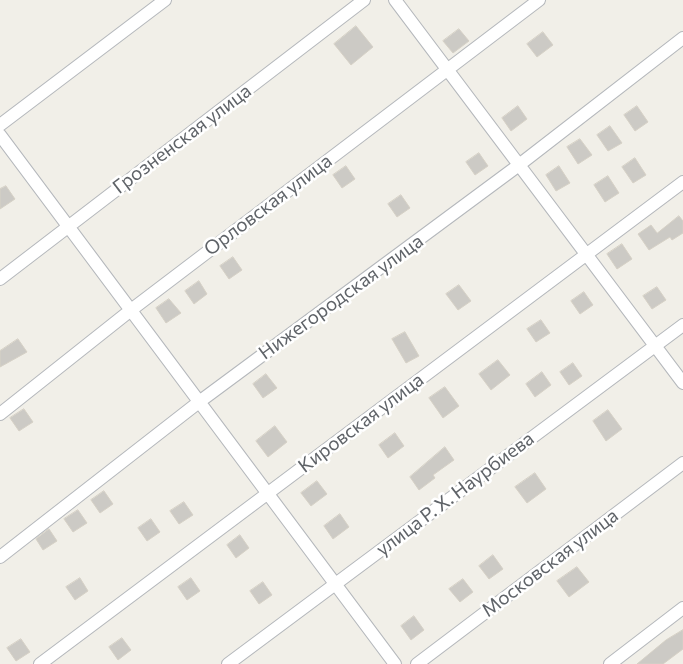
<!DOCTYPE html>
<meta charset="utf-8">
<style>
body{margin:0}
canvas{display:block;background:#f1efe8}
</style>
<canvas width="683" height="664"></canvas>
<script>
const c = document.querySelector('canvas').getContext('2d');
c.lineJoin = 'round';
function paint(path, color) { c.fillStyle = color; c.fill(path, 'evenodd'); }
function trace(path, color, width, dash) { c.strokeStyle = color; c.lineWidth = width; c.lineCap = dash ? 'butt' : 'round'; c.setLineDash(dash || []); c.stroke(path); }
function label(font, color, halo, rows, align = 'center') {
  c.font = font + ' Commissioner,sans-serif'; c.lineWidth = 5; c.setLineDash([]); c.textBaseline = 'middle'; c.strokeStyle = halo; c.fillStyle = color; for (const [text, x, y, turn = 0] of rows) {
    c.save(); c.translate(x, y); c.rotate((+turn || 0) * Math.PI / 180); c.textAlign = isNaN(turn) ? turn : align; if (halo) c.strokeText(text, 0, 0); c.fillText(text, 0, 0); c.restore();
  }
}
const building = new Path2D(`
 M 356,26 L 373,47 L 351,65 L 334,44 Z
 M 459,29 L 469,41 L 453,53 L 443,41 Z
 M 543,32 L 553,45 L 537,57 L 527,44 Z
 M 518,106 L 527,119 L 511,131 L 502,118 Z
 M 637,106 L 648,122 L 635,131 L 624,115 Z
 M 610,126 L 622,143 L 608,151 L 597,135 Z
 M 580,139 L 592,155 L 578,164 L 567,147 Z
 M 479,153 L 488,166 L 475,175 L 466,162 Z
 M 635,158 L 646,175 L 633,183 L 622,167 Z
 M 346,166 L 355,179 L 342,188 L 333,175 Z
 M 559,166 L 570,183 L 556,191 L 546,175 Z
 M 608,176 L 619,193 L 605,202 L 594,185 Z
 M 6,186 L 15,199 L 0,209 L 0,189 Z
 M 401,195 L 410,208 L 397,217 L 388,204 Z
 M 679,216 L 683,221 L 683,233 L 672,240 L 670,237 L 649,250 L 638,234 L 651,225 L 657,233 Z
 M 622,244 L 632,259 L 617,269 L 607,254 Z
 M 233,257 L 242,270 L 229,279 L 220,266 Z
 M 199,281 L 207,294 L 194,304 L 185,291 Z
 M 459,285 L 471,301 L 458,310 L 446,294 Z
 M 657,287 L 666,300 L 652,309 L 643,296 Z
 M 584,292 L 593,305 L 580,314 L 571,301 Z
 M 169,299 L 181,313 L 166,323 L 156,308 Z
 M 541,320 L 550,333 L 536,342 L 527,329 Z
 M 405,332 L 419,356 L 406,363 L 392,339 Z
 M 18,339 L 27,352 L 0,367 L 0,351 Z
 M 498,360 L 510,375 L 491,390 L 479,374 Z
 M 573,363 L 582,376 L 569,385 L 560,372 Z
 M 542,372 L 551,385 L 535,397 L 526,384 Z
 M 266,374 L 277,388 L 263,398 L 253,384 Z
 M 445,387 L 459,406 L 443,418 L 429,398 Z
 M 24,409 L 33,422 L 19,431 L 10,418 Z
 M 608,410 L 622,429 L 606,441 L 593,421 Z
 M 275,426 L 287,442 L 268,457 L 256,441 Z
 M 395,433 L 404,446 L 388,458 L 379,445 Z
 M 445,447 L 454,460 L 433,475 L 435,478 L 419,490 L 410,477 Z
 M 535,473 L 546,489 L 527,503 L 515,487 Z
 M 317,481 L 327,494 L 311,506 L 301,493 Z
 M 104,491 L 113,504 L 100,513 L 91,500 Z
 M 184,502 L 193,515 L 179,524 L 170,511 Z
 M 78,510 L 87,523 L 73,532 L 64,519 Z
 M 340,514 L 349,527 L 333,539 L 324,526 Z
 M 151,519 L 160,532 L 147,541 L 138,528 Z
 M 49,529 L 57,541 L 43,550 L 36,539 Z
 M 240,535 L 249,548 L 236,558 L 227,545 Z
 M 493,555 L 503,569 L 489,579 L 479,566 Z
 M 577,567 L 589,582 L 569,597 L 557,581 Z
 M 80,578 L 88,591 L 75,600 L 66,587 Z
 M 191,578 L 200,591 L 187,600 L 178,587 Z
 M 463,579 L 473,592 L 460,602 L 449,589 Z
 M 263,582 L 272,595 L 259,604 L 250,591 Z
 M 414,616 L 424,630 L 411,640 L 401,626 Z
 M 683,630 L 683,649 L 663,664 L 637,664 L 666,640 Z
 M 122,638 L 131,650 L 118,660 L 109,647 Z
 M 21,639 L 30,652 L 16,661 L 7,648 Z`);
const minor = new Path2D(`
 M 395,0 L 683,383
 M 0,125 L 165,0
 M 0,135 L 395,664
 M 0,279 L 364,0
 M 0,414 L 131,310 L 539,0
 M 0,557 L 199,402 L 519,165 L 683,38
 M 40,664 L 683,182
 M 228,664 L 683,325
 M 417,664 L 683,463
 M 610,664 L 683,608`);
const streetNames = [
 ["Грозненская улица",182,139,-37],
 ["Орловская улица",268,205,-37],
 ["Нижегородская улица",341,297,-36],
 ["Кировская улица",361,423,-37],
 ["улица Р. Х. Наурбиева",455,494,-37],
 ["Московская улица",550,563,-37]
];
paint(building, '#cccac5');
trace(building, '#d6d1c6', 1);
trace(minor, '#b5b8bc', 14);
trace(minor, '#fff', 12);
label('19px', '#5f6368', '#fff', streetNames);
</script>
